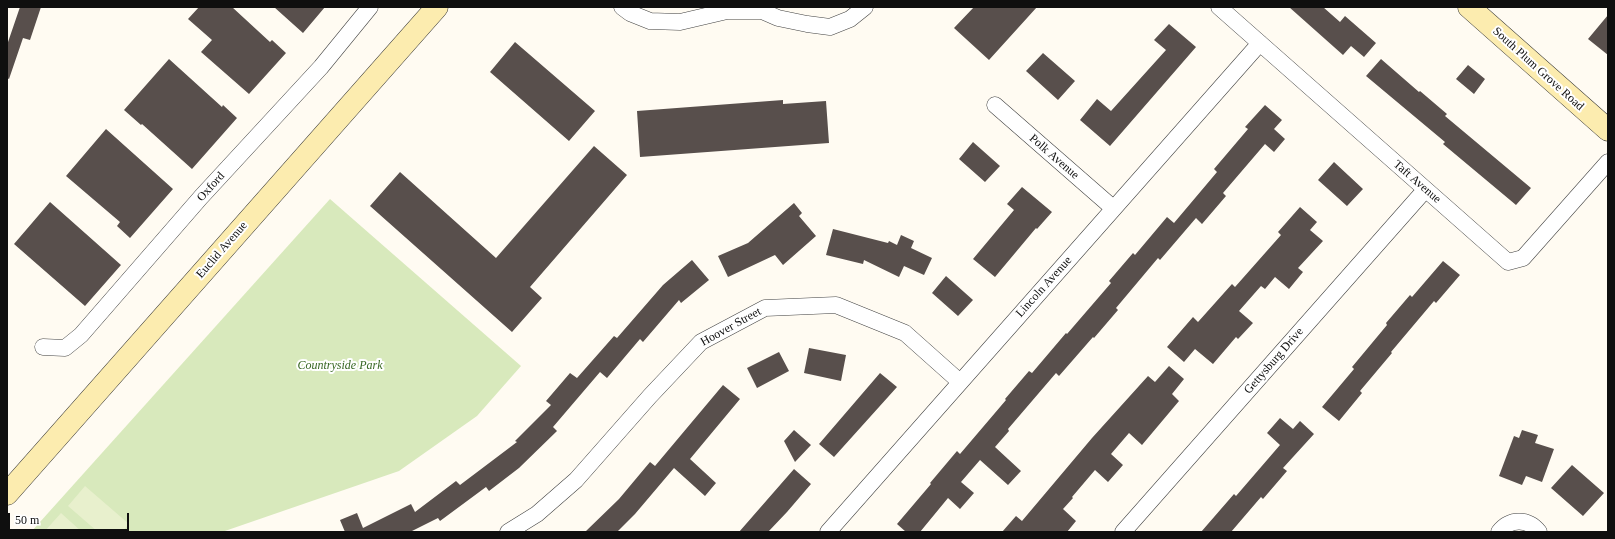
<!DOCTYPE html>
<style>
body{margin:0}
#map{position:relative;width:1615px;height:539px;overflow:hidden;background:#fffbf2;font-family:"Times New Roman",serif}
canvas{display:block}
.frame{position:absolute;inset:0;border:8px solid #0f0f0f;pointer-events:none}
.scale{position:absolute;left:8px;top:513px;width:121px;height:18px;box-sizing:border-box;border:2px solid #0f0f0f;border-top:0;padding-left:5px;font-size:12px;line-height:14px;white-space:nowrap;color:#0f0f0f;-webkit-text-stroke:3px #fff;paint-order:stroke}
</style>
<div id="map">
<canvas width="1615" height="539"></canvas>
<div class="frame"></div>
<div class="scale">50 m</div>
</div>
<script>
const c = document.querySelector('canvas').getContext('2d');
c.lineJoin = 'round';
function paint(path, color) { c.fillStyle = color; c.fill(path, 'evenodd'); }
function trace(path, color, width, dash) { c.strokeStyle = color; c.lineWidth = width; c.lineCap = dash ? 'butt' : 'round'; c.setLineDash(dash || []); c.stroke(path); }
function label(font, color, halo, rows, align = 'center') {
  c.font = font + ' "Times New Roman",serif'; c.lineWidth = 4; c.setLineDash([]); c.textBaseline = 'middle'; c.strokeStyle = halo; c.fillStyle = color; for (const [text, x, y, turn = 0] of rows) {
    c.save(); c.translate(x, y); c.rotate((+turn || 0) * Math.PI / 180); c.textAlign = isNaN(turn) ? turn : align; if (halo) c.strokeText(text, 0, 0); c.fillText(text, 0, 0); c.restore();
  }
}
const green = new Path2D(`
 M 330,199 L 521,366 L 477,416 L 399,471 L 222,532 L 31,532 Z`);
const pitch = new Path2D(`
 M 85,486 L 129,524 L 122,532 L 98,532 L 68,506 Z
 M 61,513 L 82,532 L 44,532 Z`);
const building = new Path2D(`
 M 20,7 L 41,7 L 30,40 L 23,38 L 9,79 L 7,78 L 7,45 Z
 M 199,7 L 232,7 L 270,42 L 272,40 L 286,53 L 249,94 L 201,52 L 212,40 L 188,19 Z
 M 274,7 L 325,7 L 303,33 Z
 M 974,7 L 1037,7 L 989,60 L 954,28 Z
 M 1289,7 L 1323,7 L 1340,22 L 1345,16 L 1376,43 L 1364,57 L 1351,46 L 1343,55 Z
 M 1608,15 L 1608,55 L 1588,39 Z
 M 1169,24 L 1196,47 L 1110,146 L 1080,120 L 1097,99 L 1111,111 L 1166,50 L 1154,40 Z
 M 515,42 L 595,111 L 569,141 L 490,72 Z
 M 1043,53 L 1075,81 L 1058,100 L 1026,71 Z
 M 169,59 L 222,107 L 223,105 L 237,118 L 192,169 L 142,124 L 141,125 L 124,110 Z
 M 1381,59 L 1419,92 L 1420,91 L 1447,114 L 1445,116 L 1531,188 L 1516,205 L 1443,144 L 1445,142 L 1366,76 Z
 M 1468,65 L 1485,79 L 1474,94 L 1456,79 Z
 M 783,100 L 783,104 L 826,101 L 829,143 L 640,157 L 637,111 Z
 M 1265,105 L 1282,120 L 1274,129 L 1285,139 L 1274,152 L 1265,144 L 1223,193 L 1226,196 L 1202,224 L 1196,218 L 1160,260 L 1158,258 L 1116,308 L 1118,310 L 1094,338 L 1093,337 L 1059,376 L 1056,373 L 1008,429 L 1009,431 L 995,447 L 1021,471 L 1008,485 L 980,460 L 961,482 L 974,493 L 960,509 L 948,498 L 920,532 L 906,532 L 897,524 L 931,484 L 930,483 L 957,451 L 960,454 L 1006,400 L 1005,399 L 1029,371 L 1032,373 L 1066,333 L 1067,334 L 1111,283 L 1109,281 L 1133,253 L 1135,255 L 1167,217 L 1174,223 L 1217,172 L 1214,169 L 1248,129 L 1245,127 Z
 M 106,129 L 173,189 L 130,238 L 117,226 L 120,222 L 66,176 Z
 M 973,142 L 1000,166 L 985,182 L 959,159 Z
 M 594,146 L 627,175 L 530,287 L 542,298 L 512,332 L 370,206 L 400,172 L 496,258 Z
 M 1334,162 L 1363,189 L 1347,206 L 1318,180 Z
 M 1022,187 L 1052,212 L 1037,229 L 1036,228 L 995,277 L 973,259 L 1014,210 L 1007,204 Z
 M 50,202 L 121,265 L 85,306 L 14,244 Z
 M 794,203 L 802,213 L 799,216 L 816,236 L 783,265 L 775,255 L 728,277 L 718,256 L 748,243 Z
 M 1300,207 L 1317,222 L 1310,230 L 1323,241 L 1298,268 L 1303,272 L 1289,289 L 1275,277 L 1265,289 L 1261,286 L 1239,311 L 1253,323 L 1238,339 L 1236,337 L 1213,364 L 1195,349 L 1184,362 L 1167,347 L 1193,317 L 1198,322 L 1232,284 L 1235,287 L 1281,235 L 1278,232 Z
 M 833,229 L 888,243 L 889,241 L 897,245 L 901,235 L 914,241 L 911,248 L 932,258 L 924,275 L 904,266 L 899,277 L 864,260 L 863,264 L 826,255 Z
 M 692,260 L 709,280 L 681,303 L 679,300 L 643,342 L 640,339 L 607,378 L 600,372 L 553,427 L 557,431 L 519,468 L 489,491 L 486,487 L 440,521 L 438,518 L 410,532 L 345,532 L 340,520 L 357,513 L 363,528 L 411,504 L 415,512 L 456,481 L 460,485 L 517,442 L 515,441 L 551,405 L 546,401 L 570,373 L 577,378 L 614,336 L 617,338 L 663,285 Z
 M 1443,261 L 1460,275 L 1436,303 L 1434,301 L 1391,352 L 1392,353 L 1360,391 L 1362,393 L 1339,421 L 1322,407 L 1354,369 L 1352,367 L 1387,325 L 1386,323 L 1410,295 L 1412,297 Z
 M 946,276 L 973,300 L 958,316 L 932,293 Z
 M 809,348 L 846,355 L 841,381 L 804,373 Z
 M 779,352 L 789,371 L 757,388 L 747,368 Z
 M 1169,366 L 1184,379 L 1172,394 L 1179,401 L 1142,445 L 1129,433 L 1111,454 L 1123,465 L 1108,482 L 1095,470 L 1072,497 L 1073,498 L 1063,509 L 1076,521 L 1067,532 L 1002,532 L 1016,516 L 1022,521 L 1092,438 L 1148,376 L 1155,382 Z
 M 880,373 L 897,387 L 834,457 L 819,444 Z
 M 723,385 L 740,399 L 690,459 L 716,483 L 705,496 L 674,468 L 635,514 L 617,532 L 585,532 L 619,499 L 650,462 L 655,466 Z
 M 1280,418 L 1293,429 L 1300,421 L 1314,434 L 1283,468 L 1287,471 L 1263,499 L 1261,497 L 1231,532 L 1201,532 L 1234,494 L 1236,496 L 1280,445 L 1267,433 Z
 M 794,430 L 811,445 L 795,462 L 784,441 Z
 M 1522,430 L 1538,435 L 1535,443 L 1554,449 L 1542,482 L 1526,476 L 1522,485 L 1499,476 L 1514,436 L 1519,438 Z
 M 1572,465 L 1604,493 L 1583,516 L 1551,488 Z
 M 794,469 L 811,484 L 787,512 L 768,532 L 739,532 Z`);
const street = new Path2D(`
 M 622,7 L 630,13 L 650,21 L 680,22 L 727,11 L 762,11 L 778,18 L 807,24 L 830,27 L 850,19 L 865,7
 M 1219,7 L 1508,262 L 1523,258 L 1608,162
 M 995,105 L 1113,208
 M 43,347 L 65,348 L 81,335 L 201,197 L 321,67 L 370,7
 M 508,532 L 537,514 L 576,480 L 650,396 L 701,342 L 765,308 L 836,305 L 905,333 L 960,382
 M 828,532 L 1260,43
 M 1123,532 L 1425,190
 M 1499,532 C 1510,518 1528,518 1539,532`);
const secondary = new Path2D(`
 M 1469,7 L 1608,130
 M 7,494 L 437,7`);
const streetNames = [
 ["South Plum Grove Road",1538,69,42],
 ["Polk Avenue",1054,157,41],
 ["Taft Avenue",1417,182,41],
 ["Oxford",211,187,-48],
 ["Euclid Avenue",222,250,-49],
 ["Lincoln Avenue",1044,287,-48],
 ["Hoover Street",731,327,-29],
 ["Gettysburg Drive",1274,361,-49]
];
const parkNames = [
 ["Countryside Park",340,366]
];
paint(green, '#d8e9bc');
paint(pitch, '#e8f0cd');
paint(building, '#584f4c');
trace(street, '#424242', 17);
trace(secondary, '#313131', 23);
trace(street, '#fff', 16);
trace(secondary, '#fcecaf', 22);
label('12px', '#0f0f0f', '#fff', streetNames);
label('italic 12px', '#366621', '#fff', parkNames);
</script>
